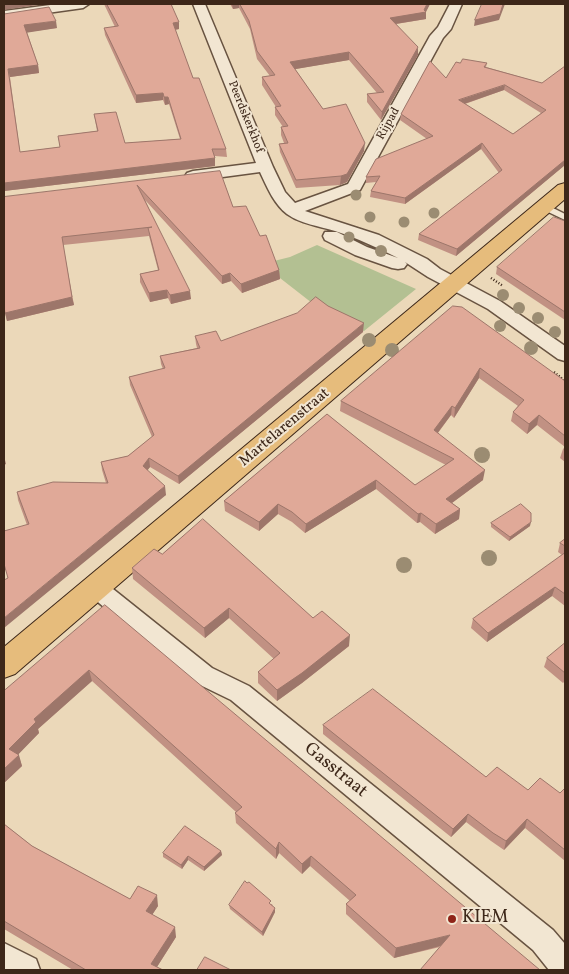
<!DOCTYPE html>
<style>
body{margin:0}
#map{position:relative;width:569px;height:974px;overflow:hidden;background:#ebd8b9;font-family:Vollkorn,serif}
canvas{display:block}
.frame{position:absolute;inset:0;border:5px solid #3d2719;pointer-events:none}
</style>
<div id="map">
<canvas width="569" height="974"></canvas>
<div class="frame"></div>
</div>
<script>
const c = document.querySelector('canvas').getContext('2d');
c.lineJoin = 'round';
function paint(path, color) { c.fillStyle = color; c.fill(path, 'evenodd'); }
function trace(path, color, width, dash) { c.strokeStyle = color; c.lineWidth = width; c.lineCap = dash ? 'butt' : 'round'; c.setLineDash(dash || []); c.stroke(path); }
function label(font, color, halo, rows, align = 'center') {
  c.font = font + ' Vollkorn,serif'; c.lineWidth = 4; c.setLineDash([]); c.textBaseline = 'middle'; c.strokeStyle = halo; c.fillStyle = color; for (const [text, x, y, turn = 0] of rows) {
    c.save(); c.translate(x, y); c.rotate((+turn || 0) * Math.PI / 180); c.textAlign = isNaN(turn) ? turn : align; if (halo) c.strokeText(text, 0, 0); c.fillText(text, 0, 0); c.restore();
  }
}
const green = new Path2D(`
 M 317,245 L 416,289 L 364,331 L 321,310 L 262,264 L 290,257 Z`);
const path = new Path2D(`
 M 491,278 L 503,286
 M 554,372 L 565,381`);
const lane = new Path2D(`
 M 545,204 L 565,214 L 565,220 L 542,209 L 542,205 Z`);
const street = new Path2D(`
 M 58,4 L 89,4 L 83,8 L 4,19 L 4,11 Z
 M 193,4 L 205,4 L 273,167 L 285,192 L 295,203 L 348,184 L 430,36 L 438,27 L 450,4 L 462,4 L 451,29 L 443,38 L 360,190 L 305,211 L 379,235 L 427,259 L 440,269 L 500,301 L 565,346 L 565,361 L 558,359 L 488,309 L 428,277 L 405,262 L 407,264 L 404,268 L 398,269 L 392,268 L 355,255 L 325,240 L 323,236 L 325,232 L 337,232 L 367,247 L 398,258 C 378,248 357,238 335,231 C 319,226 301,224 287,214 C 274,204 267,187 260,172 L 193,181 L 187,179 L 185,176 L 187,173 L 193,171 L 256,163 Z
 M 95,578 L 103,581 L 212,668 L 249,686 L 553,930 L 565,944 L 565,970 L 549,970 L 533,950 L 231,700 L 194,682 L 87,593 L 83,587 L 87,581 Z
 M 4,943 L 36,959 L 40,970 L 4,970 Z`);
const primary = new Path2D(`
 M 565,183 L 565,199 L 15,674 L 4,678 L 4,647 L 558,185 Z`);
const trees = [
 [356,195,5.5],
 [434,213,5.5],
 [370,217,5.5],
 [404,222,5.5],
 [349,237,5.5],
 [381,251,6],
 [503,295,6],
 [519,308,6],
 [538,318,6],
 [500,326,6],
 [555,332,6],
 [369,340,7],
 [531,348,7],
 [392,350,7],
 [482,455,8],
 [489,558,8],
 [404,565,8]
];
const wall = new Path2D(`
 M 104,4 L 171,4 L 179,29 L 175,30 L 193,78 L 226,149 L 227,157 L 215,156 L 215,166 L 4,191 L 4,14 L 57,28 L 27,32 L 38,65 L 39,73 L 10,77 L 20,152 L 60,147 L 58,136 L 97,131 L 94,114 L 125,143 L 180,139 L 169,104 L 165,105 L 163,100 L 136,103 L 105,35 L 104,28 L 115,27 Z
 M 230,4 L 430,4 L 426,11 L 426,19 L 396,24 L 418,55 L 381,120 L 367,102 L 367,94 L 377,93 L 349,60 L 295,69 L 323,109 L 364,151 L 347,182 L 340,185 L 296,188 L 280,152 L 279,144 L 284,143 L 281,135 L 281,127 L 283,127 L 275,115 L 275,107 L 276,107 L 262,85 L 262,77 L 270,76 L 257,59 L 250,29 L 239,8 L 233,9 Z
 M 460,63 L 487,63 L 486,67 L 542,83 L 565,165 L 456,256 L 418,240 L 419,234 L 499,173 L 481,149 L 405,204 L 370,197 L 371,191 L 376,182 L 366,183 L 366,177 L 427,139 L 400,120 L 401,114 L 446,78 ZM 504,90 L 541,113 L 513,134 L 465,104 Z
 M 220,171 L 233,207 L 260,236 L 279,270 L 280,279 L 242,293 L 231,281 L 222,284 L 145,200 L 191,299 L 171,304 L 168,298 L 150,302 L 140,282 L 140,274 L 158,270 L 149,236 L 63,245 L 74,305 L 7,321 L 4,308 L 4,197 Z
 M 565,221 L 565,320 L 496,274 L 497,267 Z
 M 453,306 L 565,381 L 565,447 L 537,425 L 527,434 L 511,421 L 513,412 L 518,406 L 479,378 L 454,418 L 451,415 L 438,433 L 483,480 L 452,503 L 460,509 L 459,519 L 435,534 L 420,522 L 417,523 L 376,489 L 305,533 L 292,522 L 278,514 L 259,531 L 225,511 L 224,501 L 327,414 L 415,485 L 446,465 L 340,411 L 341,401 Z
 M 363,332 L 179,484 L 150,467 L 147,470 L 166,495 L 8,578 L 27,525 L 18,500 L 17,492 L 106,483 L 102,470 L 101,462 L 128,456 L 152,437 L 130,385 L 129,377 L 163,369 L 161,364 L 160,356 L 197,348 L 196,344 L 195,336 L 221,341 Z
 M 565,447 L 565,462 L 560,458 L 563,449 Z
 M 491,523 L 530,526 L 509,541 L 491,527 Z
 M 565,539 L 565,606 L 552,596 L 487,642 L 471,628 L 473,619 L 562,555 L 558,552 L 560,543 Z
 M 162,554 L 313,618 L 349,646 L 302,683 L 277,701 L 258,683 L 258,672 L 274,659 L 229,618 L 205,638 L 133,579 L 132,568 Z
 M 105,605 L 440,947 L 394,958 L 346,914 L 346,904 L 350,901 L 310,866 L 302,874 L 279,853 L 276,859 L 236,823 L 235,813 L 236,812 L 92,681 L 38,729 L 39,733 L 18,754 L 22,766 L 4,783 L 4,691 Z
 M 565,643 L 565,681 L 563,683 L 544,667 L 547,658 Z
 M 323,725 L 528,790 L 560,793 L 565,788 L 565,861 L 525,828 L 504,850 L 491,841 L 466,822 L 451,837 L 323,734 Z
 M 4,824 L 32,846 L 130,899 L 158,906 L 152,915 L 176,937 L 157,967 L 163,970 L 73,970 L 4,929 Z
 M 221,851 L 222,855 L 204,871 L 188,860 L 182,869 L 163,857 L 163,853 Z
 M 272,904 L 275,912 L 263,936 L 230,909 L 229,905 Z`);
const shadedWall = new Path2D(`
 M 4,4 L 44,4 L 4,10 Z
 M 232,4 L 239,4 L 239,8 L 233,9 Z
 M 427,4 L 430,4 L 426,12 L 426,19 L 389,25 L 390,18 L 424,10 Z
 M 503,4 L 505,4 L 499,20 L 474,26 L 475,20 Z
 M 56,21 L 57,28 L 25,33 L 24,25 Z
 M 179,22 L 179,29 L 173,30 L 173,23 Z
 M 418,47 L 418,55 L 381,120 L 382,112 Z
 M 349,52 L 349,60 L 290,70 L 290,62 Z
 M 38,65 L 39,73 L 10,77 L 8,69 Z
 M 505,85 L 504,90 L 458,106 L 459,100 Z
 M 163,93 L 163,100 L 136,103 L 136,95 Z
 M 164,97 L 168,97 L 169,104 L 165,105 Z
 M 365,143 L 364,151 L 347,182 L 340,185 L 341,176 Z
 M 482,143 L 481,149 L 405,204 L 405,198 Z
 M 215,158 L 215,166 L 4,191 L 4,183 Z
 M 565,160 L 565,165 L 456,256 L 457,249 Z
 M 279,270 L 280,279 L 242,293 L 241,284 Z
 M 230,273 L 231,281 L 222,284 L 222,276 Z
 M 167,290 L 168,298 L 150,302 L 149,293 Z
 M 190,291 L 191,299 L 171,304 L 170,295 Z
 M 72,297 L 74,305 L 7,321 L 5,313 Z
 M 364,323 L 363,332 L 179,484 L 178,476 Z
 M 480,368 L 479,378 L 454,418 L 455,408 Z
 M 452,406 L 451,415 L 433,439 L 434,430 Z
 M 539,415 L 537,425 L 527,434 L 529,424 Z
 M 4,456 L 6,464 L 4,465 Z
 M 149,458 L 150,467 L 144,475 L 143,466 Z
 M 485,470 L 483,480 L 445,508 L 446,499 Z
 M 376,480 L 376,489 L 305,533 L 306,524 Z
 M 165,486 L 166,495 L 4,628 L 4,618 Z
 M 278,504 L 278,514 L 259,531 L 259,522 Z
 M 460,509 L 459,519 L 435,534 L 436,524 Z
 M 421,513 L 420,522 L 417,523 L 418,514 Z
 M 531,522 L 530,526 L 509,541 L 510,537 Z
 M 555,587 L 552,596 L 487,642 L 488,633 Z
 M 229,608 L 229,618 L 205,638 L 204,628 Z
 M 350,635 L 349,646 L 302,683 L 277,701 L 277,690 Z
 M 89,670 L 92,681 L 38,729 L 39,733 L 13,760 L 9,749 L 34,719 Z
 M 19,755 L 22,766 L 4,783 L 4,769 Z
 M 468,814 L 466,822 L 451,837 L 453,829 Z
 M 527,819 L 525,828 L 504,850 L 506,841 Z
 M 279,842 L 279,853 L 276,859 L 276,849 Z
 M 221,851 L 222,855 L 204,871 L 204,867 Z
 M 188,856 L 188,860 L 182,869 L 181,865 Z
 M 311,856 L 310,866 L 302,874 L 302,864 Z
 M 157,895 L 158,906 L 148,921 L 146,911 Z
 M 275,908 L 275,912 L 263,936 L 262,932 Z
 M 175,927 L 176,937 L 155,970 L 151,964 Z
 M 450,935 L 448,944 L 394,958 L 396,948 Z`);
const building = new Path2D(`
 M 107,4 L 171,4 L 179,22 L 173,23 L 193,78 L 199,78 L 226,149 L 212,149 L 215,158 L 4,183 L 4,14 L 49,7 L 56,21 L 24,25 L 38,65 L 8,69 L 20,152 L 60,147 L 58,136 L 98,131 L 94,114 L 116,112 L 125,143 L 181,139 L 168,97 L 164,97 L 163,93 L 136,95 L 104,28 L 118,26 Z
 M 240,4 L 427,4 L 424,10 L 426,12 L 390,18 L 418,47 L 382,112 L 367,94 L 384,92 L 349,52 L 290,62 L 323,109 L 346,104 L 365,143 L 347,174 L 341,176 L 296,180 L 279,144 L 288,143 L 281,127 L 288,126 L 275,107 L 281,106 L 262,77 L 275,75 L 257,51 L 249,21 Z
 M 482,4 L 503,4 L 500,14 L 475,20 Z
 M 463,59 L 487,63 L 484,67 L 542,83 L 565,66 L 565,160 L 457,249 L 419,234 L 502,170 L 482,143 L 405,198 L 371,191 L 380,176 L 366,177 L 376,159 L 433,136 L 401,114 L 430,61 L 446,78 L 456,62 L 460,63 ZM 505,85 L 546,110 L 513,134 L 459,100 Z
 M 220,171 L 233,207 L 246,206 L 260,236 L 266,235 L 279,270 L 241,284 L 230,273 L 222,276 L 137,185 L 190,291 L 170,295 L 167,290 L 149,293 L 140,274 L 159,270 L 148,228 L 152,227 L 62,237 L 72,297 L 5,313 L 4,307 L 4,197 Z
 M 554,217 L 565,221 L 565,312 L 497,267 Z
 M 316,297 L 328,306 L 364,323 L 178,476 L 149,458 L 143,466 L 165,486 L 4,618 L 4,580 L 8,578 L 4,564 L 4,531 L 29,524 L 17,492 L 53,482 L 108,483 L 101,462 L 128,456 L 154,435 L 129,377 L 165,368 L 160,356 L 200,348 L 195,336 L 216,331 L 221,341 L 297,313 Z
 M 453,306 L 462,307 L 565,381 L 565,436 L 539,415 L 529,424 L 513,412 L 524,400 L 480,368 L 455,408 L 452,406 L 434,430 L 485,470 L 446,499 L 460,509 L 436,524 L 421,513 L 418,514 L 376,480 L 306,524 L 292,512 L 278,504 L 259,522 L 224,501 L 327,414 L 415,485 L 454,459 L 341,401 Z
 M 521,504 L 531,513 L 531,522 L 510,537 L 491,523 Z
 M 203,519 L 313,618 L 322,611 L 350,635 L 302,673 L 277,690 L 258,672 L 280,653 L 229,608 L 204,628 L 132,568 L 154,549 L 162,554 Z
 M 565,539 L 565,546 L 560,543 Z
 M 565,553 L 565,594 L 555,587 L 488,633 L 473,619 Z
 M 105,605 L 540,970 L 420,970 L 450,935 L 396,948 L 346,904 L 356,895 L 311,856 L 302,864 L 279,842 L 276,849 L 235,813 L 242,807 L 89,670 L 34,719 L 36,722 L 9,749 L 19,755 L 4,769 L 4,691 Z
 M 565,643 L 565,673 L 547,658 Z
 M 373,689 L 486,777 L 497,767 L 528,790 L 540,778 L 560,793 L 565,788 L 565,850 L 527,819 L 506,841 L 493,833 L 468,814 L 453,829 L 323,725 Z
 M 4,824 L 32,846 L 130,899 L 138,886 L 157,895 L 146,911 L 175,927 L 151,964 L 163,970 L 86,970 L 4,921 Z
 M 185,826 L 221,851 L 204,867 L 188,856 L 181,865 L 163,853 Z
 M 245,881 L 247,883 L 249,882 L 271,901 L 269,903 L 275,908 L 262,932 L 229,905 Z
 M 205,957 L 231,970 L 197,970 Z`);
const markers = [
 [452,919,5,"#8f2418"]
];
const farStreetnames = [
 ["Peerdskerkhof",245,117,68],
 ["Rijpad",389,124,-61]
];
const streetNames = [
 ["Martelarenstraat",285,428,-40]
];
const nearStreetnames = [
 ["Gasstraat",335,771,39]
];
const nearPoinames = [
 ["KIEM",462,919]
];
paint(green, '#b3c092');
trace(lane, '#685341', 3);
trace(street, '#685341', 3);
trace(primary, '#3d2719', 2);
trace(path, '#3d2719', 2.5, [1, 2]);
paint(lane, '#f2e6d2');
paint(street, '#f2e6d2');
paint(primary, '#e6bc7c');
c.fillStyle = '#9b8c72';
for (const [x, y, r] of trees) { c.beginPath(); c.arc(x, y, r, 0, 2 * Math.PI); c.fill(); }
paint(wall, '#c19183');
paint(shadedWall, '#9d766a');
paint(building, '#e0a998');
trace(building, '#9d766a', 1);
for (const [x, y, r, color] of markers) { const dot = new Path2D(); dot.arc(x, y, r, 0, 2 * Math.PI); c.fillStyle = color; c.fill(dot); trace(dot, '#f2e6d2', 2); }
label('12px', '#3d2719', '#f2e6d2', farStreetnames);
label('15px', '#3d2719', '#f2e6d2', streetNames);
label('18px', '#3d2719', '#f2e6d2', nearStreetnames);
label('18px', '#3d2719', '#f2e6d2', nearPoinames, 'left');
</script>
